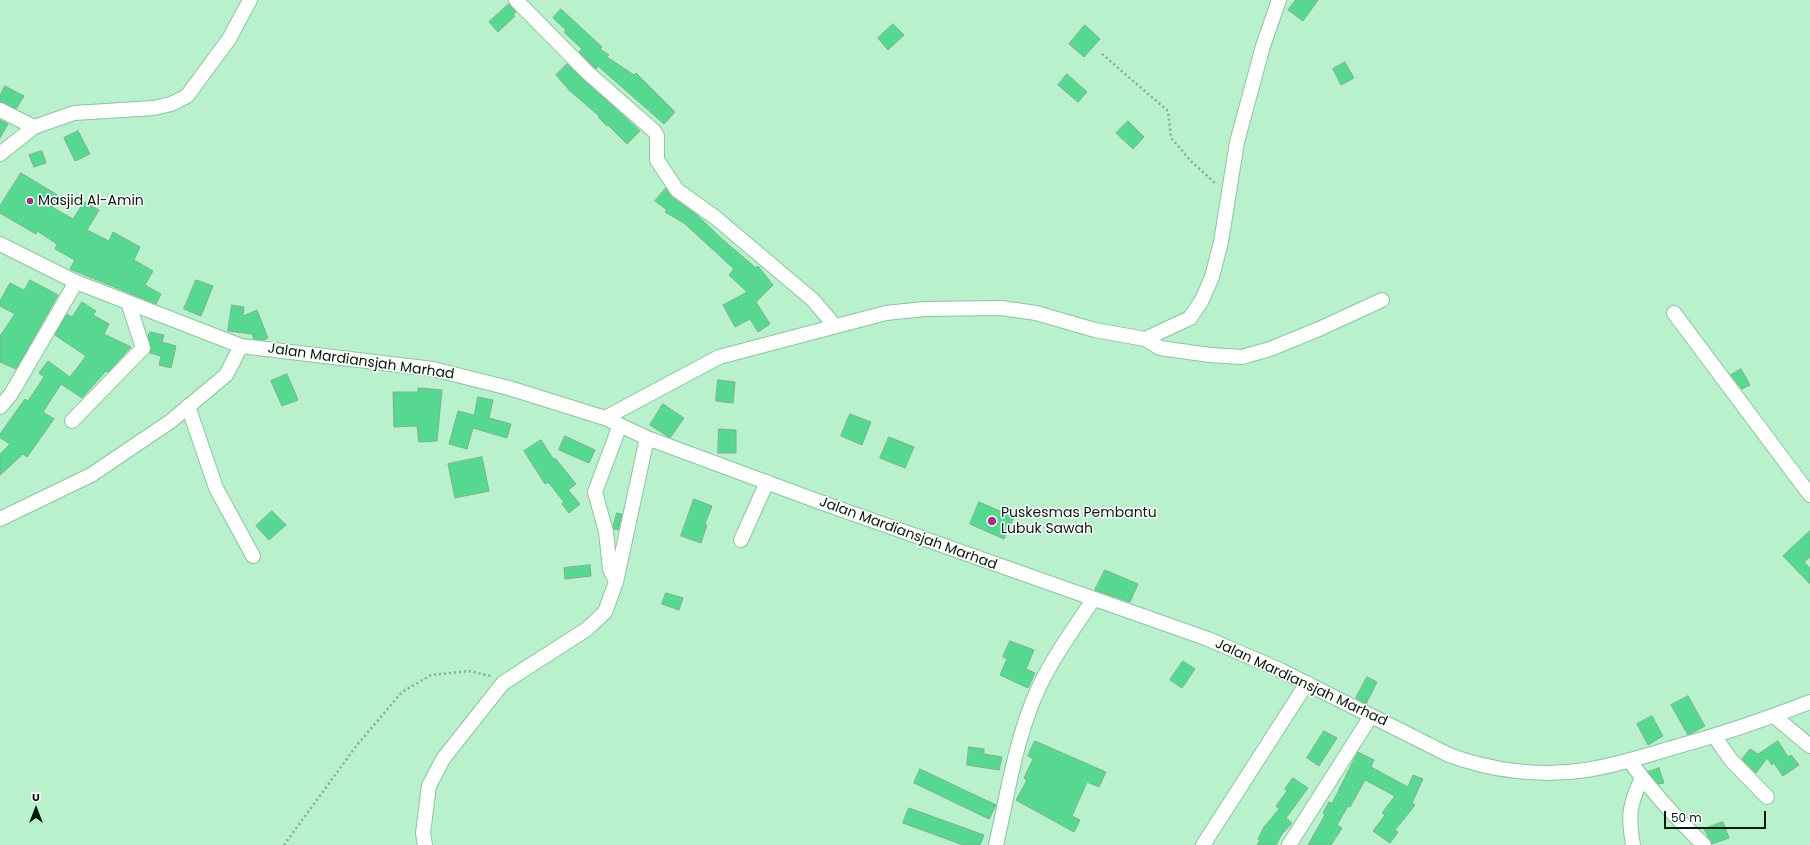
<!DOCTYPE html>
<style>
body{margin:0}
#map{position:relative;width:1810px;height:845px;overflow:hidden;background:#b9f1cc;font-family:Poppins,sans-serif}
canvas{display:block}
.north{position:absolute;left:16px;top:789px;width:40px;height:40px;-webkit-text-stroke:3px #fff;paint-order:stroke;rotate:0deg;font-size:11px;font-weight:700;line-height:16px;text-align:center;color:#061b0f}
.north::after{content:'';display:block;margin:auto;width:14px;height:18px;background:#061b0f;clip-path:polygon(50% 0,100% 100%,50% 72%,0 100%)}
.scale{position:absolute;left:1664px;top:811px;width:102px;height:18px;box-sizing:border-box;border:2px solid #061b0f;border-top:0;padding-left:5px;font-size:12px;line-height:14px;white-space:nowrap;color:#061b0f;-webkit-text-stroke:3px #fff;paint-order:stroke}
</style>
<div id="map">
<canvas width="1810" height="845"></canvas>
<div class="north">U</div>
<div class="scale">50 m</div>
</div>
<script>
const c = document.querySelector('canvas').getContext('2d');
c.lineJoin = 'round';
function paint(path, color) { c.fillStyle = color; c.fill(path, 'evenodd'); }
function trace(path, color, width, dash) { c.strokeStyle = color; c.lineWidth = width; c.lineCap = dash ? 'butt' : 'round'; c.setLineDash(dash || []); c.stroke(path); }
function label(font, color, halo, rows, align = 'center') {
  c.font = font + ' Poppins,sans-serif'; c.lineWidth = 3; c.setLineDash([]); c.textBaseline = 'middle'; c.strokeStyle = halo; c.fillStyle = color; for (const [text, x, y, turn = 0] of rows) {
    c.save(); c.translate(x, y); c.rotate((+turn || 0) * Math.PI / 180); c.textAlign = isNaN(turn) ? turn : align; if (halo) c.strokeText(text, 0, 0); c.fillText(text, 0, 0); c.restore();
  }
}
const building = new Path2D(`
 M 1296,0 L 1318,0 L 1303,21 L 1288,10 Z
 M 509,4 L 516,12 L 513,15 L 515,16 L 498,32 L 489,22 Z
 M 561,9 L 602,47 L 600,49 L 609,55 L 607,57 L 634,75 L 636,73 L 675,112 L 664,124 L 598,66 L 596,69 L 579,52 L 582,49 L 564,32 L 566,30 L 553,18 Z
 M 893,24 L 904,35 L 888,50 L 878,38 Z
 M 1085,25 L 1100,39 L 1084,57 L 1069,44 Z
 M 1345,62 L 1354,78 L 1341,85 L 1333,69 Z
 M 567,64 L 640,131 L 627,144 L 608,125 L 607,126 L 598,117 L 599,116 L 569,90 L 556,75 Z
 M 1067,74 L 1087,92 L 1078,102 L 1058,85 Z
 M 5,86 L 24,96 L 16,109 L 0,102 L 0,96 Z
 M 0,120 L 8,124 L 0,138 Z
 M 1128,121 L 1144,137 L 1133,149 L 1116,133 Z
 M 78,131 L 90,154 L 75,161 L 64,138 Z
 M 42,151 L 46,163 L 34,167 L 29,155 Z
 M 21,173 L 59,196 L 52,207 L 73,219 L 84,202 L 99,210 L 87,230 L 109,241 L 113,232 L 140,247 L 134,260 L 153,271 L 145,285 L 161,294 L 156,304 L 70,269 L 75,260 L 55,249 L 57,244 L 37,231 L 36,234 L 0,213 L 0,206 Z
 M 666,188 L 672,197 L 697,215 L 722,239 L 756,268 L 758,266 L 773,285 L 756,302 L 770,324 L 758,332 L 750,319 L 735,327 L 723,305 L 747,292 L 729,275 L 734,269 L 684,223 L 665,212 L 667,210 L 655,201 Z
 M 30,280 L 58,295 L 16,369 L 0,362 L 0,336 L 15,314 L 0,306 L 0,301 L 10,283 L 24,290 Z
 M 196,280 L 213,286 L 201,316 L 184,309 Z
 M 82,302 L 96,311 L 93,315 L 109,324 L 104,334 L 131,347 L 108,372 L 106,371 L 82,398 L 61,384 L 43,412 L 54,419 L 27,457 L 23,454 L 0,475 L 0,454 L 10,444 L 0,438 L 0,434 L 25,399 L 28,401 L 44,377 L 39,373 L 48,361 L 70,377 L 86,356 L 55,335 L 67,314 L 72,317 Z
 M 232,305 L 244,307 L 243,316 L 257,310 L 268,338 L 264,340 L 254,339 L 252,334 L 228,331 Z
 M 150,332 L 164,335 L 162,342 L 176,346 L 171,368 L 159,365 L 161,356 L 150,353 L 151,350 L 148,337 Z
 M 1741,369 L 1750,385 L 1742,389 L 1731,375 Z
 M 287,374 L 298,400 L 282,406 L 271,381 Z
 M 718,380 L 735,382 L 733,403 L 716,401 Z
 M 418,388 L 442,390 L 437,441 L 419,442 L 417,426 L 394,427 L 393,392 L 418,392 Z
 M 478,397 L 493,400 L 489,418 L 511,424 L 507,438 L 473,428 L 467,449 L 449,444 L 458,411 L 474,415 Z
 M 663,404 L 684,418 L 670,438 L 650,425 Z
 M 850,414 L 871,422 L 862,445 L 841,436 Z
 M 719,429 L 736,430 L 736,453 L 718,453 Z
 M 565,436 L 595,450 L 589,463 L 559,450 Z
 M 889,437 L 914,447 L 905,468 L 880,458 Z
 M 541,440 L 554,460 L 555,458 L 576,484 L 568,490 L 580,504 L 569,513 L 562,504 L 564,502 L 548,482 L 545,484 L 524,451 Z
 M 482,457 L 489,491 L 455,498 L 448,464 Z
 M 694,499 L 712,506 L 705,524 L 707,525 L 701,543 L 681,536 Z
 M 979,502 L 1014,517 L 1004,539 L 970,524 Z
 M 272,511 L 286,525 L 269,540 L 256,526 Z
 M 617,513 L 622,514 L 618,530 L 614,529 L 613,527 Z
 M 1810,531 L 1810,557 L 1804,562 L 1810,568 L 1810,584 L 1783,556 Z
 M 590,565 L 591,576 L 565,579 L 564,568 Z
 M 1105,570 L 1138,584 L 1130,602 L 1095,590 Z
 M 666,593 L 683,598 L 679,610 L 662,604 Z
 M 1010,641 L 1034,650 L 1026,669 L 1035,673 L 1028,688 L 1000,675 L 1007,659 L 1003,657 Z
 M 1183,661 L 1195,669 L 1182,688 L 1170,680 Z
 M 1367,677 L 1377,682 L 1366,704 L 1356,698 Z
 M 1688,696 L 1705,726 L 1688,735 L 1671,705 Z
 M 1652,716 L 1663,736 L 1648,745 L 1637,724 Z
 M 1324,731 L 1337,738 L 1319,766 L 1307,758 Z
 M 1035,741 L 1106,772 L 1099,787 L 1087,782 L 1072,816 L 1080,820 L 1074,832 L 1016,800 L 1027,780 L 1024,778 L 1033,759 L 1028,756 Z
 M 1778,741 L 1788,757 L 1791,755 L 1799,765 L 1783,776 L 1774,763 L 1772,765 L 1767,758 L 1756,773 L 1742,759 L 1750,749 L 1758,754 Z
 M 969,747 L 984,749 L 984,754 L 1002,757 L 999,770 L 967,765 Z
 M 1358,752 L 1374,760 L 1371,767 L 1408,787 L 1413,775 L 1423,779 L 1412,803 L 1415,805 L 1395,830 L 1398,832 L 1390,843 L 1373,831 L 1385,815 L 1382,813 L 1395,796 L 1365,780 L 1350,807 L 1348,806 L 1337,825 L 1342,828 L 1331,845 L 1308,845 L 1325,815 L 1323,813 L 1329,802 L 1332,803 Z
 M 1659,768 L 1664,783 L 1658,784 L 1648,772 Z
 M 920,769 L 996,805 L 989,819 L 914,783 Z
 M 1293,778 L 1308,788 L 1286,818 L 1292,823 L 1282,834 L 1276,845 L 1257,845 L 1260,840 L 1258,839 L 1264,827 L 1279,809 L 1276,806 L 1287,791 L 1285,789 Z
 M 909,808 L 984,835 L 980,845 L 963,845 L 903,823 Z
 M 1723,822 L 1729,838 L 1712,844 L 1704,829 Z`);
const path = new Path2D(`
 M 1102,54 L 1168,111 L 1171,138 L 1191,161 L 1216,184
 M 284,845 L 357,745 L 402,692 L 431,675 L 469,671 L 491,676`);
const minor = new Path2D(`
 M 516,0 L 588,73 L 654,131 L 657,136 L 657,160 L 677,190 L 716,218 L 813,300 L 835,326
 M 0,110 L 34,127
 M 0,154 L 34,127 L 74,113 L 154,108 L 171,104 L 187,96 L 229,39 L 250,0
 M 0,244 L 76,282 L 241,346 L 433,369 L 509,388 L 605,418 L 647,438 L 820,502 L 1208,639 L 1280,670 L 1449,755 C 1492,771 1541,777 1586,770 C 1615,766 1644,756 1672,748 C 1719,735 1764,720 1810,702
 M 1674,313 L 1810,495
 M 1145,339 L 1190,318 L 1202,300 L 1212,277 L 1221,242 L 1237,142 L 1263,46 L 1279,0
 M 188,406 L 216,488 L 253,556
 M 0,407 L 11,394 L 76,282
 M 605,418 L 719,357 L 886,313 L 924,309 L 1001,308 L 1036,313 L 1095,330 L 1145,339 L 1160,348 L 1210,355 L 1242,357 L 1270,349 L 1319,329 L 1382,300
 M 72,421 L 143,348 L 128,302
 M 0,519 L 91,475 L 171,421 L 226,375 L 241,346
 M 741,540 L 767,482
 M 616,581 L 610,569 L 606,532 L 595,492 L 620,425
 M 1774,716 L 1810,746
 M 1714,736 L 1731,760 L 1767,797
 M 1629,760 C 1651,791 1677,819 1704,845
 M 425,845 L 423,833 L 429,786 L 443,759 L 503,683 L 587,629 L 605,612 L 616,582 L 647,438
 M 996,845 C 1008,792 1016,736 1039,687 C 1054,656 1074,628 1093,600
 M 1203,845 L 1307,683
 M 1289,845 L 1371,716
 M 1633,845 C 1628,816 1629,805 1642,778`);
const markers = [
 [30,201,4,"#a1308d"],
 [992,521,5,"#a1308d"]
];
const poiNames = [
 ["Masjid Al-Amin",38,201],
 ["Puskesmas Pembantu",1001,513],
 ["Lubuk Sawah",1001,529]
];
const streetNames = [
 ["Jalan Mardiansjah Marhad",361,362,8],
 ["Jalan Mardiansjah Marhad",908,534,20],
 ["Jalan Mardiansjah Marhad",1301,683,25]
];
paint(building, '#56d890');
trace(building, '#7bb18f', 1);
trace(minor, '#8dc4a1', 16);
trace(path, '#82af92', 2.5, [2, 3]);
trace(minor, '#fff', 14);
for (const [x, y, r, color] of markers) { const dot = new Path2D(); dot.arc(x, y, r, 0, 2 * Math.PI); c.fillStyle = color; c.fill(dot); trace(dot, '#fff', 1.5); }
label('14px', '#061b0f', '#fff', poiNames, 'left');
label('14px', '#061b0f', '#fff', streetNames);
</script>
